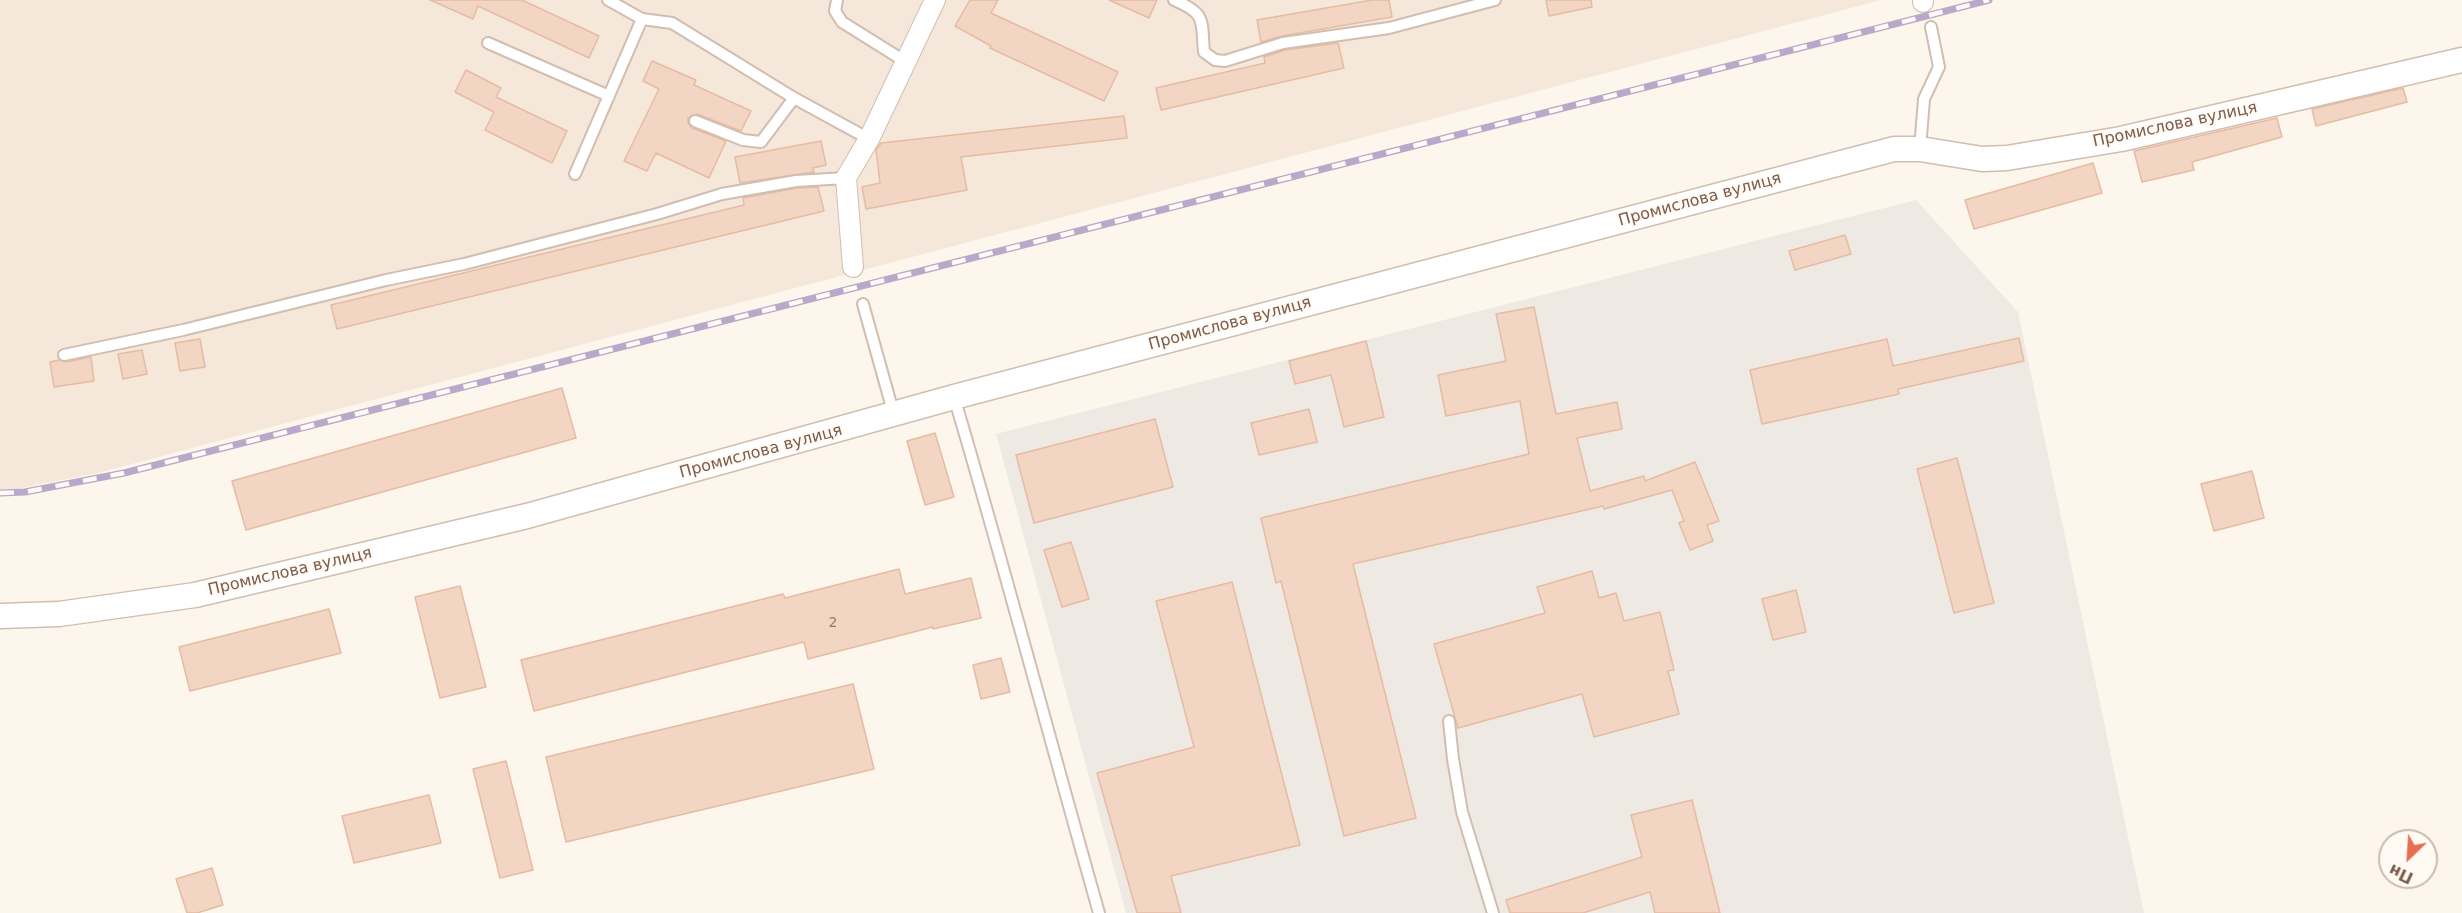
<!DOCTYPE html>
<meta charset="utf-8">
<style>
body{margin:0}
#map{position:relative;width:2462px;height:913px;overflow:hidden;background:#fdf6ec;font-family:"DejaVu Sans",sans-serif}
canvas{display:block}
.north{position:absolute;left:2378px;top:829px;width:60px;height:60px;box-sizing:border-box;background:#fffaf3;border:2px solid #cabbb1;border-radius:50%;rotate:205deg;font-size:16px;font-weight:700;line-height:24px;text-align:center;color:#7a5c4d}
.north::after{content:'';display:block;margin:auto;width:21px;height:27px;background:#e76f51;clip-path:polygon(50% 0,100% 100%,50% 72%,0 100%)}
</style>
<div id="map">
<canvas width="2462" height="913"></canvas>
<div class="north">Пн</div>
</div>
<script>
const c = document.querySelector('canvas').getContext('2d');
c.lineJoin = 'round';
function paint(path, color) { c.fillStyle = color; c.fill(path, 'evenodd'); }
function trace(path, color, width, dash) { c.strokeStyle = color; c.lineWidth = width; c.lineCap = dash ? 'butt' : 'round'; c.setLineDash(dash || []); c.stroke(path); }
function label(font, color, halo, rows, align = 'center') {
  c.font = font + ' "DejaVu Sans",sans-serif'; c.lineWidth = 4.5; c.setLineDash([]); c.textBaseline = 'middle'; c.strokeStyle = halo; c.fillStyle = color; for (const [text, x, y, turn = 0] of rows) {
    c.save(); c.translate(x, y); c.rotate((+turn || 0) * Math.PI / 180); c.textAlign = isNaN(turn) ? turn : align; if (halo) c.strokeText(text, 0, 0); c.fillText(text, 0, 0); c.restore();
  }
}
const residential = new Path2D(`
 M 0,0 L 1881,0 L 98,473 L 0,492 Z`);
const industrial = new Path2D(`
 M 1916,200 L 2018,312 L 2144,913 L 1126,913 L 996,434 Z`);
const building = new Path2D(`
 M 430,0 L 522,0 L 599,36 L 589,58 L 478,6 L 473,19 Z
 M 970,0 L 998,0 L 991,13 L 1118,72 L 1104,101 L 990,48 L 991,46 L 955,26 Z
 M 1109,0 L 1157,0 L 1149,18 Z
 M 1372,0 L 1389,0 L 1392,17 L 1282,36 L 1261,42 L 1257,20 Z
 M 1546,0 L 1591,0 L 1592,7 L 1549,16 Z
 M 1338,43 L 1344,68 L 1161,110 L 1156,88 L 1265,63 L 1264,57 L 1285,50 Z
 M 652,61 L 696,80 L 694,85 L 751,111 L 741,131 L 697,114 L 688,118 L 688,123 L 692,128 L 726,141 L 709,178 L 656,153 L 647,171 L 624,161 L 659,89 L 643,81 Z
 M 466,70 L 501,88 L 496,97 L 567,131 L 552,163 L 485,130 L 494,112 L 455,92 Z
 M 2403,88 L 2407,102 L 2316,126 L 2312,109 Z
 M 1124,116 L 1127,138 L 961,157 L 967,190 L 866,209 L 862,187 L 880,183 L 876,150 L 881,143 Z
 M 2277,118 L 2282,137 L 2192,162 L 2194,170 L 2142,182 L 2134,151 Z
 M 821,141 L 826,165 L 813,168 L 814,172 L 740,183 L 735,157 Z
 M 2093,163 L 2102,193 L 1974,229 L 1965,200 Z
 M 818,187 L 824,211 L 337,329 L 331,305 L 744,205 L 743,198 L 797,188 Z
 M 1845,235 L 1851,254 L 1795,270 L 1789,251 Z
 M 1534,307 L 1556,414 L 1617,402 L 1622,429 L 1577,438 L 1590,491 L 1644,476 L 1645,481 L 1695,462 L 1719,521 L 1707,525 L 1713,541 L 1690,550 L 1679,523 L 1684,521 L 1672,490 L 1604,509 L 1603,506 L 1353,564 L 1416,818 L 1344,836 L 1281,581 L 1276,583 L 1261,518 L 1529,454 L 1520,401 L 1446,416 L 1438,375 L 1506,361 L 1496,314 Z
 M 2019,338 L 2024,361 L 1898,389 L 1899,394 L 1762,424 L 1750,370 L 1887,339 L 1893,366 Z
 M 200,339 L 205,367 L 180,371 L 175,343 Z
 M 1366,341 L 1384,417 L 1344,427 L 1331,375 L 1295,384 L 1289,361 Z
 M 142,350 L 147,374 L 123,379 L 118,354 Z
 M 91,357 L 94,381 L 54,387 L 50,362 L 59,360 L 66,362 Z
 M 562,388 L 576,438 L 246,530 L 232,481 Z
 M 1309,409 L 1317,442 L 1259,455 L 1251,423 Z
 M 1155,419 L 1173,487 L 1034,523 L 1016,455 Z
 M 935,433 L 954,497 L 925,505 L 907,441 Z
 M 1957,458 L 1994,603 L 1954,613 L 1917,469 Z
 M 2252,471 L 2264,518 L 2214,531 L 2201,484 Z
 M 1071,542 L 1089,599 L 1062,607 L 1044,550 Z
 M 899,569 L 905,594 L 971,578 L 981,618 L 933,629 L 933,627 L 808,659 L 804,642 L 534,711 L 521,660 L 783,594 L 785,598 Z
 M 1592,571 L 1599,598 L 1616,593 L 1624,621 L 1660,612 L 1674,670 L 1668,671 L 1679,714 L 1594,737 L 1582,694 L 1458,728 L 1434,644 L 1545,613 L 1537,587 Z
 M 1232,582 L 1300,845 L 1171,876 L 1181,913 L 1137,913 L 1097,773 L 1194,747 L 1156,601 Z
 M 460,586 L 486,687 L 440,698 L 415,597 Z
 M 1796,590 L 1806,632 L 1773,640 L 1762,599 Z
 M 329,609 L 341,653 L 190,691 L 179,647 Z
 M 1001,658 L 1010,692 L 981,699 L 973,665 Z
 M 853,684 L 874,769 L 566,842 L 546,757 Z
 M 506,761 L 533,870 L 500,878 L 473,769 Z
 M 429,795 L 441,843 L 354,863 L 342,816 Z
 M 1692,800 L 1720,913 L 1655,913 L 1650,892 L 1583,913 L 1510,913 L 1506,900 L 1642,857 L 1631,815 Z
 M 212,868 L 223,905 L 197,913 L 187,913 L 176,879 Z`);
const service = new Path2D(`
 M 608,0 L 642,19 L 672,23 L 794,98 L 869,139
 M 837,0 L 835,11 L 842,22 L 906,62
 M 1174,0 C 1207,14 1201,20 1204,52 L 1215,60 L 1225,61 L 1283,43 L 1389,28 L 1495,0
 M 488,43 L 609,96
 M 695,121 L 743,140 L 761,142 L 794,98
 M 1920,149 L 1924,99 L 1939,67 L 1931,27
 M 575,174 L 642,19
 M 863,304 L 894,415
 M 64,355 L 183,330 L 386,280 L 464,264 L 657,214 L 722,194 L 796,181 L 846,178
 M 954,397 C 1005,568 1050,741 1099,913
 M 1449,721 L 1453,759 L 1462,812 L 1493,913`);
const minor = new Path2D(`
 M 1923,0 L 1923,2
 M 853,267 L 846,178 L 869,139 L 935,0`);
const tertiary = new Path2D(`
 M 0,616 L 59,614 L 195,595 L 527,516 L 954,397 L 1894,149 L 1920,149 L 1982,159 L 2007,158 L 2121,139 L 2462,60`);
const rail = new Path2D(`
 M 0,493 L 25,492 L 124,473 L 1989,0`);
const numberNames = [
 ["2",833,623]
];
const streetNames = [
 ["Промислова вулиця",2175,125,-12],
 ["Промислова вулиця",1700,200,-15],
 ["Промислова вулиця",1230,324,-15],
 ["Промислова вулиця",761,452,-15],
 ["Промислова вулиця",290,572,-13]
];
paint(residential, '#f5e8da');
paint(industrial, '#efe9e4');
paint(building, '#f3d5c3');
trace(building, '#e6bba3', 1.5);
trace(service, '#d1beb0', 14);
trace(minor, '#d1beb0', 22);
trace(tertiary, '#d1beb0', 27);
trace(service, '#fff', 10);
trace(minor, '#fff', 20);
trace(tertiary, '#fff', 24);
trace(rail, '#b9a8c9', 7);
trace(rail, '#fffaf3', 4.5, [14]);
label('14px', '#987a6a', null, numberNames);
label('16px', '#7a5c4d', '#fffaf3', streetNames);
</script>
